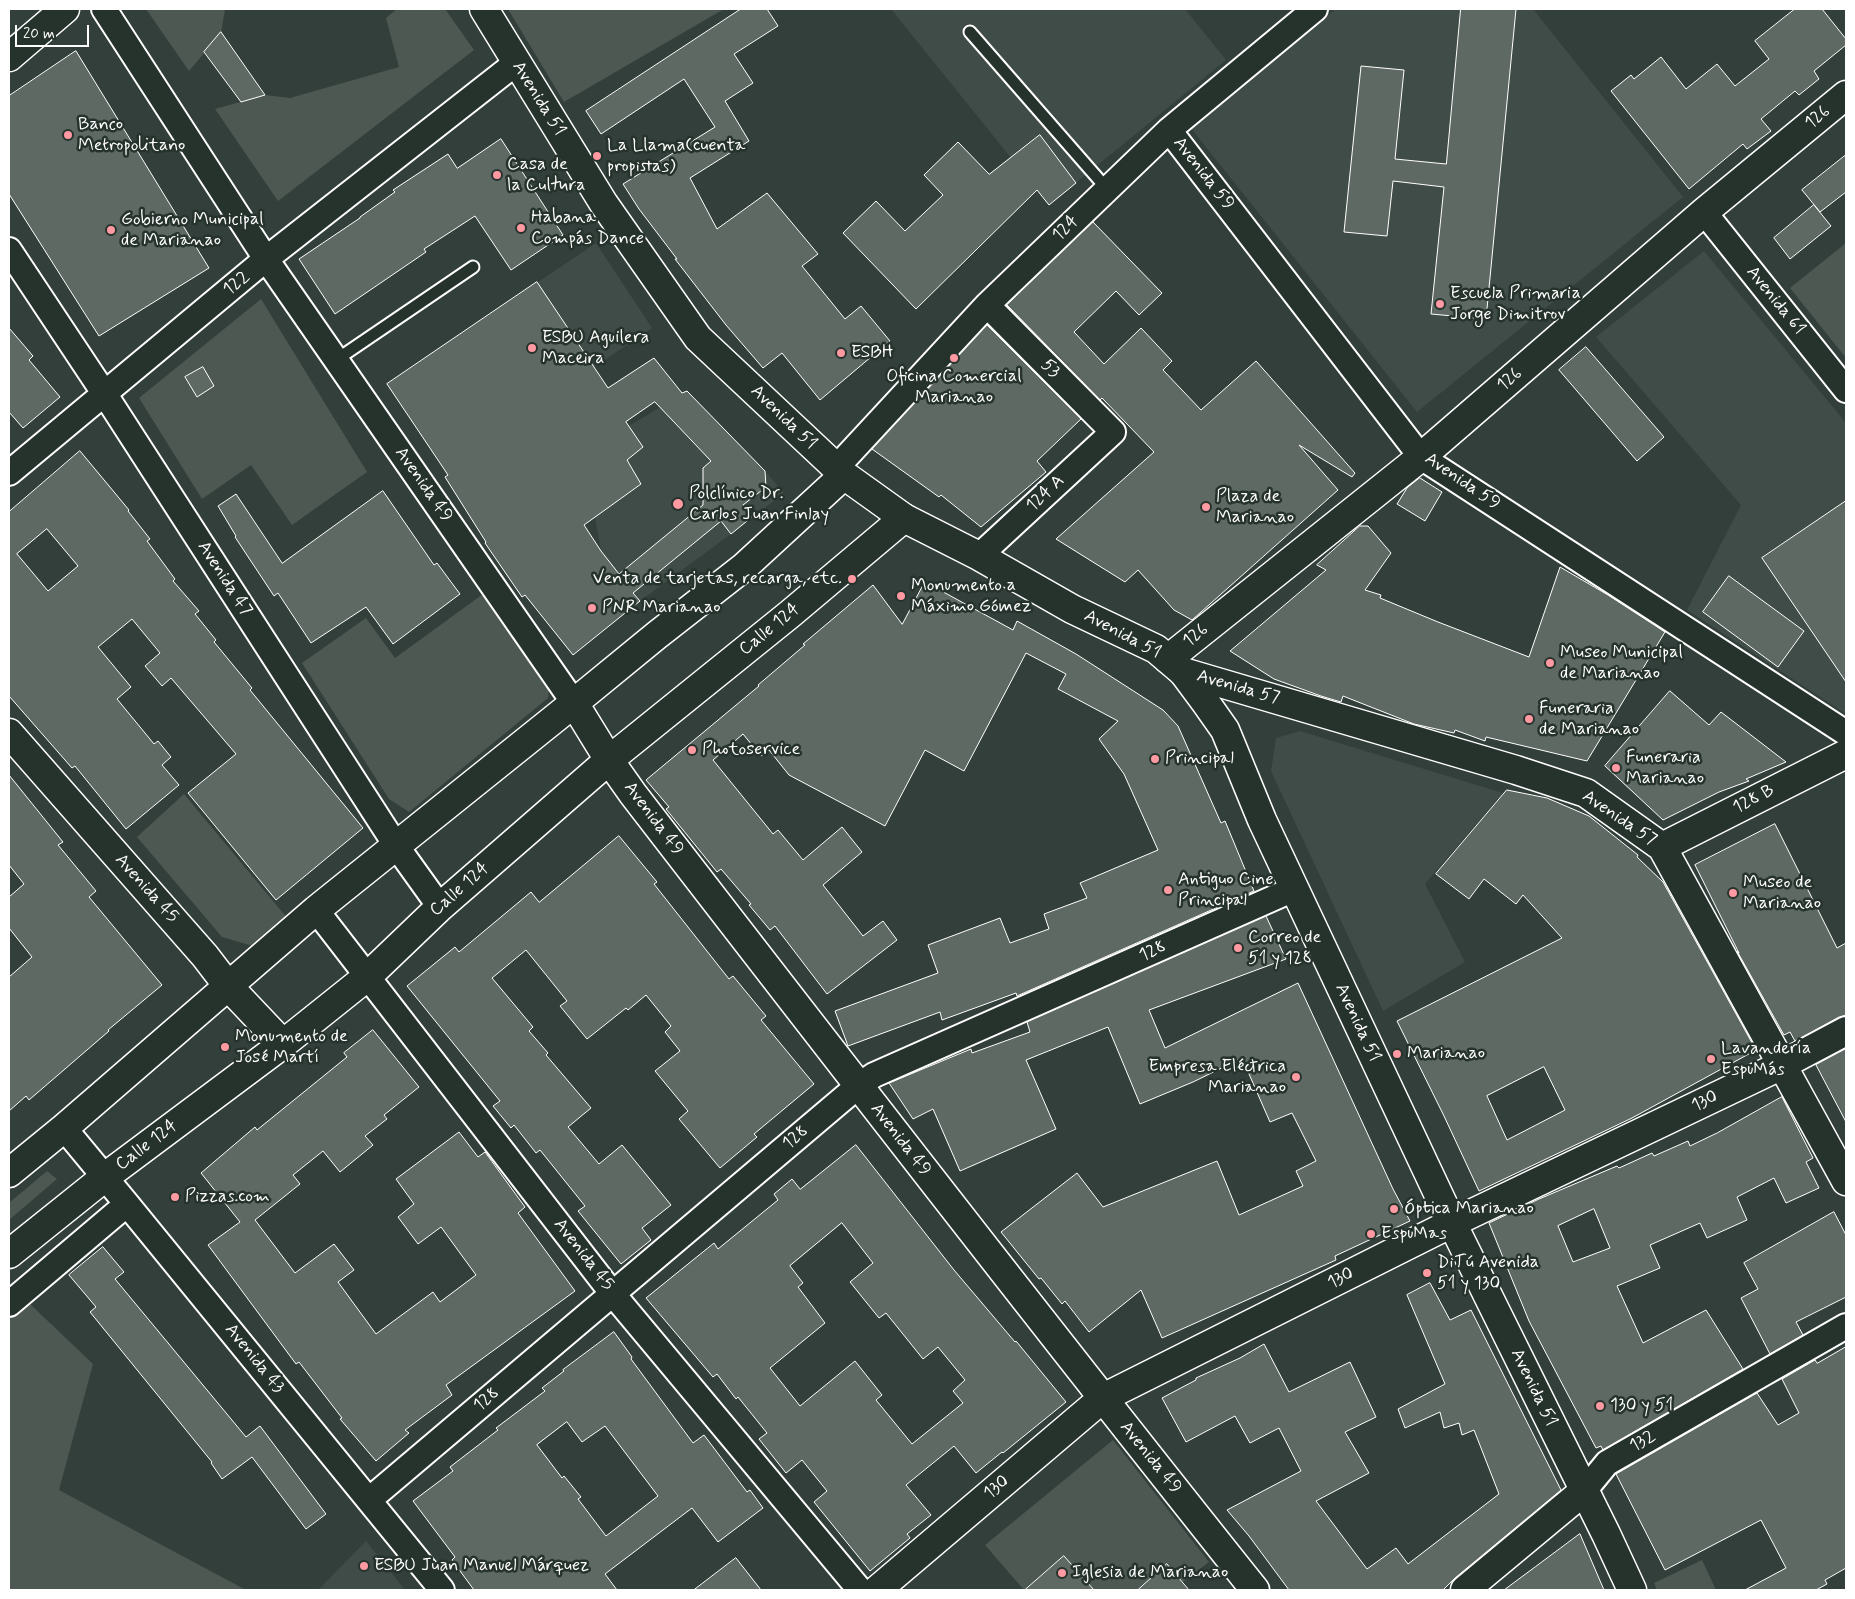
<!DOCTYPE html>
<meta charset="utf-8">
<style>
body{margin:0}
#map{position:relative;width:1855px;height:1599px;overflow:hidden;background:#333f3a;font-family:Mynerve,sans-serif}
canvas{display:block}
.frame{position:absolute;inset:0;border:10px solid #fff;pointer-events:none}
.scale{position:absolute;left:15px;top:25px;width:74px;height:22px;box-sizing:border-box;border:2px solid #fff;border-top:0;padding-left:6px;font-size:15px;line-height:18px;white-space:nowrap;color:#fff;-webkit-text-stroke:4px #26332d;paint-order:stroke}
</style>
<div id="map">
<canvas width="1855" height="1599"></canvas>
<div class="frame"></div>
<div class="scale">20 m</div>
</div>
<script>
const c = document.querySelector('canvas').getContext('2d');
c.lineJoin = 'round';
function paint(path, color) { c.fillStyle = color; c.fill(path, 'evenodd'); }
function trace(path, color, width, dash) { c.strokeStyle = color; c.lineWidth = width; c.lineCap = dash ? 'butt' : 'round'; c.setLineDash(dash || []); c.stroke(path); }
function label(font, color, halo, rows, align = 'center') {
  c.font = font + ' Mynerve,sans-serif'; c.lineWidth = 5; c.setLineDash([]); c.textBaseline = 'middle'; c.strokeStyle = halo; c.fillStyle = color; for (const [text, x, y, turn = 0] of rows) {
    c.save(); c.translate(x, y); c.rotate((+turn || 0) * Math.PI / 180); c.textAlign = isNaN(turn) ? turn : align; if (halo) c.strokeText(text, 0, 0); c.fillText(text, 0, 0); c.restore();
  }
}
const built = new Path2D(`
 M 891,9 L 1185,9 L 1226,60 L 1049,205 Z
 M 1336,9 L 1533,9 L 1683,197 L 1417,412 L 1190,127 Z
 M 596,243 L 652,328 L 444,469 L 387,384 Z
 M 1704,251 L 1846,423 L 1846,714 L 1687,610 L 1741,505 L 1596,337 Z
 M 687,391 L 765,471 L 784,493 L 731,534 L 640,601 L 601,552 L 595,516 L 564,470 L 629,426 Z
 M 1300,731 L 1503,793 L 1425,884 L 1465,962 L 1383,1011 L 1271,771 L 1276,738 Z
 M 366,1541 L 405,1590 L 318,1590 Z`);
const green = new Path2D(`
 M 146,9 L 225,9 L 221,33 L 189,71 Z
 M 397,9 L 445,9 L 474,50 L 278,201 L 215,109 L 265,95 L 290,98 L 399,67 L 386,18 Z
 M 508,9 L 724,9 L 564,102 Z
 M 1846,243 L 1846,358 L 1790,288 Z
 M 261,299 L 367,472 L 292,525 L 251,465 L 202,499 L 139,398 Z
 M 483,594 L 550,683 L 548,698 L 409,812 L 389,799 L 302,663 L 366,618 L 395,658 Z
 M 184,794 L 288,919 L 253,946 L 222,937 L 137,837 Z
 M 47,1171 L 57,1179 L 9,1220 L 9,1203 Z
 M 9,1284 L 93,1364 L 59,1490 L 246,1590 L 9,1590 Z
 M 1113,1440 L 1209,1562 L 1183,1582 L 1167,1564 L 1138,1590 L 1094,1590 L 1064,1556 L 1024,1590 L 985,1545 Z
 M 1702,1560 L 1716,1590 L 1657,1590 L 1654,1583 Z`);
const building = new Path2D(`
 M 741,9 L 767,9 L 778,26 L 734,54 L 753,83 L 725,101 L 749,141 L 690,178 L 717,229 L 767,193 L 818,254 L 802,266 L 845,319 L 861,306 L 890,341 L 820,400 L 782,353 L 763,368 L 726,325 L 675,259 L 677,259 L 639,209 L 623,184 L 715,127 L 684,79 L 601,134 L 586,111 Z
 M 1461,9 L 1516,9 L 1486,319 L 1431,314 L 1444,187 L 1393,181 L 1387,236 L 1344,232 L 1361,66 L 1404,70 L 1395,159 L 1446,164 Z
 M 1795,9 L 1822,9 L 1846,39 L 1846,45 L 1814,71 L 1819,79 L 1799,95 L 1795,91 L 1761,119 L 1771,131 L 1747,149 L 1743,144 L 1689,189 L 1611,91 L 1631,75 L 1634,79 L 1661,57 L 1686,89 L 1717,64 L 1735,86 L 1769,59 L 1755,41 Z
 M 221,32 L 265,95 L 241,102 L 204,52 Z
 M 76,51 L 209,268 L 99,336 L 9,194 L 9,96 Z
 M 1040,135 L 1076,183 L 1049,205 L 1037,190 L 916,309 L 843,233 L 876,201 L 905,231 L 943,195 L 924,175 L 958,142 L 989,174 Z
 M 501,139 L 563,235 L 511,270 L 475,216 L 424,249 L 426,252 L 335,314 L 299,259 L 360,218 L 360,217 L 395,192 L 393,190 L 448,154 L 457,168 Z
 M 1846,155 L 1846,192 L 1820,212 L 1802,190 Z
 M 1814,205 L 1831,226 L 1790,259 L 1774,238 Z
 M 1093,222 L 1162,293 L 1139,315 L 1116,291 L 1074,332 L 1104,364 L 1141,328 L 1172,361 L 1163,370 L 1201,410 L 1256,361 L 1355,473 L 1352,477 L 1299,445 L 1338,490 L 1192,620 L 1174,610 L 1138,570 L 1125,582 L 1056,539 L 1154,452 L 1102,398 L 1100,400 L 1007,305 Z
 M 537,282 L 608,388 L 654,358 L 682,393 L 687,391 L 765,471 L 766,487 L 743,505 L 752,517 L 731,534 L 721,521 L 633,593 L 640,601 L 573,655 L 525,595 L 522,597 L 485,543 L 486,542 L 445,477 L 448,475 L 387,384 ZM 655,402 L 711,461 L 703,468 L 703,505 L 619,574 L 601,551 L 584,525 L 641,484 L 627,460 L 643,447 L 626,422 Z
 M 987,325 L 1081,419 L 1037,461 L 1046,472 L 981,527 L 941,495 L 939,497 L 872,449 Z
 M 9,328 L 33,356 L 29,360 L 60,397 L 23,428 L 9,412 Z
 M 1586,347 L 1664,437 L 1637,461 L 1559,370 Z
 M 203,367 L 214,386 L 197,397 L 185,377 Z
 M 80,451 L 129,510 L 128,511 L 150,539 L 147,541 L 175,579 L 173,581 L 199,611 L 195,614 L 216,640 L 214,642 L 252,688 L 250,690 L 363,828 L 276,900 L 188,793 L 236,754 L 171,678 L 162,686 L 145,666 L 160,653 L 132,619 L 98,647 L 131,687 L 117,699 L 154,744 L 158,741 L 171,757 L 162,765 L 179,785 L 126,829 L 75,766 L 72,768 L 9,696 L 9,512 ZM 47,529 L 78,566 L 48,591 L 17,554 Z
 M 1420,478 L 1442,492 L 1425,521 L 1397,504 L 1407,488 Z
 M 383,491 L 434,565 L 437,563 L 460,594 L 393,644 L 366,607 L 311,643 L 278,593 L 274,596 L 235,537 L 236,536 L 218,506 L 236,494 L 282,563 Z
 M 1846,501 L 1846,682 L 1762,558 Z
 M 1360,526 L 1368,526 L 1391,553 L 1365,590 L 1381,595 L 1380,598 L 1438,622 L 1529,657 L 1560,567 L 1608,595 L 1665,632 L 1587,761 L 1486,737 L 1485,741 L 1455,730 L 1454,733 L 1414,724 L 1343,696 L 1341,702 L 1321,696 L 1274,679 L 1230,651 L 1326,570 L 1317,565 Z
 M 1729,576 L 1804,631 L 1778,667 L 1703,612 Z
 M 925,582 L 1013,630 L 1017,621 L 1076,654 L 1163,710 L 1178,726 L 1221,823 L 1225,821 L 1254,891 L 1017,996 L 1016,993 L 942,1020 L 940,1012 L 848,1046 L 835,1011 L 938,973 L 928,945 L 1000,918 L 1010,943 L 1049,929 L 1044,914 L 1087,898 L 1080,883 L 1158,850 L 1124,774 L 1099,739 L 1118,721 L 1058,689 L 1066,674 L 1026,653 L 964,771 L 925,750 L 885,826 L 789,775 L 769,750 L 761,756 L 743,734 L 713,760 L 773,834 L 778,830 L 803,860 L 842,827 L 862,852 L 823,885 L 863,936 L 883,921 L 897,940 L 827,994 L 775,926 L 770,930 L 749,905 L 751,904 L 721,869 L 717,872 L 666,809 L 669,807 L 646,780 L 759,686 L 758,685 L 805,645 L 803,644 L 873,585 L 902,624 Z
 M 1670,691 L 1709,725 L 1721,712 L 1786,762 L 1746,779 L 1749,781 L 1719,792 L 1663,820 L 1605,766 Z
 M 9,775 L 63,842 L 58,845 L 96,891 L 89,897 L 162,985 L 108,1030 L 109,1031 L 29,1100 L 26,1096 L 9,1111 L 9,977 L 32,957 L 9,928 L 9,897 L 24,884 L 9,865 Z
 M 1507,790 L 1547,798 L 1589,816 L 1638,855 L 1637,857 L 1663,882 L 1756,1050 L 1632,1118 L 1479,1191 L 1444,1116 L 1397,1021 L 1562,938 L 1523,895 L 1516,904 L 1484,879 L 1469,899 L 1436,874 ZM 1544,1067 L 1565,1110 L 1507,1140 L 1487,1096 Z
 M 1775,824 L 1837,948 L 1846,943 L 1846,1015 L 1839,1017 L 1795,1041 L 1790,1032 L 1784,1035 L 1737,951 L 1739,953 L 1695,865 Z
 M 619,836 L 657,882 L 654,884 L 729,979 L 733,976 L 766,1016 L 761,1020 L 814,1084 L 754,1134 L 757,1137 L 720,1168 L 679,1119 L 688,1111 L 655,1071 L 680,1051 L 665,1032 L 671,1026 L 646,995 L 628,1010 L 626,1008 L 587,1039 L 560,1006 L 567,1001 L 526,950 L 492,978 L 533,1027 L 529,1031 L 548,1053 L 546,1055 L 591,1108 L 568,1127 L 599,1164 L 622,1145 L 671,1205 L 642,1228 L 651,1240 L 621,1264 L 578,1211 L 585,1206 L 540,1150 L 536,1153 L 514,1125 L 511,1128 L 493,1106 L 500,1101 L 407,986 L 455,947 L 459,952 L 531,892 L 539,902 Z
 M 1266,916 L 1286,959 L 1149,1010 L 1165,1048 L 1298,983 L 1393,1189 L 1410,1221 L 1335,1256 L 1336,1260 L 1162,1338 L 1141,1290 L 1089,1332 L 1065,1301 L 1062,1304 L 1041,1278 L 1039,1279 L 1001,1232 L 1077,1173 L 1103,1207 L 1217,1161 L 1239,1215 L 1303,1186 L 1296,1171 L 1316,1161 L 1292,1113 L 1270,1122 L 1242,1058 L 1193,1082 L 1140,1104 L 1108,1027 L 1026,1060 L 1056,1129 L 960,1171 L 933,1109 L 913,1119 L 889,1083 L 971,1049 L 972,1053 L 1030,1032 L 1027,1022 Z
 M 373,1030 L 419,1087 L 384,1115 L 387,1119 L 365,1136 L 373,1145 L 340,1172 L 323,1151 L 293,1175 L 300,1184 L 255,1220 L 295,1273 L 334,1244 L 354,1270 L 338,1282 L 376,1334 L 433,1292 L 440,1302 L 476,1275 L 441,1227 L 418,1244 L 398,1217 L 414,1204 L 396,1179 L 459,1132 L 478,1157 L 485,1152 L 525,1207 L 518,1213 L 575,1291 L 446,1385 L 452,1395 L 405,1430 L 409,1433 L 376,1461 L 340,1419 L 342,1418 L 299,1362 L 296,1364 L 208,1245 L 240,1222 L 201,1173 L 255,1127 L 257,1130 L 347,1057 L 344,1053 Z
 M 1846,1049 L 1846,1122 L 1816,1065 Z
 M 1782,1097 L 1813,1158 L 1806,1162 L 1819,1188 L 1786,1203 L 1774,1178 L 1737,1197 L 1747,1220 L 1707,1238 L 1700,1223 L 1650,1245 L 1660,1268 L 1617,1286 L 1643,1343 L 1706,1310 L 1743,1369 L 1603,1450 L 1601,1446 L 1596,1448 L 1529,1321 L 1489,1223 L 1539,1199 L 1617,1166 L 1619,1168 L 1652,1153 L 1654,1156 L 1688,1141 L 1690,1146 L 1717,1133 ZM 1594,1209 L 1610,1248 L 1573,1262 L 1558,1226 Z
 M 856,1145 L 954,1270 L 1015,1342 L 1016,1341 L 1066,1402 L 1003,1453 L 1002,1452 L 976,1473 L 954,1446 L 906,1485 L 931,1515 L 907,1534 L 910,1538 L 870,1571 L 814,1502 L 827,1491 L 802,1460 L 786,1473 L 759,1439 L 767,1433 L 738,1397 L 736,1399 L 717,1374 L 713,1377 L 646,1298 L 714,1243 L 718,1249 L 778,1200 L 774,1194 L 792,1179 L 800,1189 ZM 842,1223 L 873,1263 L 850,1282 L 879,1318 L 886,1313 L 923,1359 L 938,1347 L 965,1380 L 953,1391 L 963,1403 L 912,1444 L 876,1400 L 882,1395 L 855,1361 L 800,1406 L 770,1368 L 825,1323 L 798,1287 L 803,1283 L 790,1266 Z
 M 1834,1212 L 1846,1235 L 1846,1297 L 1796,1322 L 1803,1335 L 1770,1354 L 1741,1298 L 1758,1289 L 1744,1263 Z
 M 103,1247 L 124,1272 L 115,1279 L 246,1437 L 260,1426 L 326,1514 L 306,1529 L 252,1457 L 222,1479 L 211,1463 L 212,1462 L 90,1312 L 96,1307 L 69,1275 Z
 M 1430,1283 L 1450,1320 L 1471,1310 L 1561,1490 L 1455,1578 L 1443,1590 L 1289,1590 L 1249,1536 L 1227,1510 L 1301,1471 L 1279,1428 L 1250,1443 L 1235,1416 L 1186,1442 L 1162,1398 L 1196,1380 L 1196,1378 L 1240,1358 L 1264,1344 L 1289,1392 L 1350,1362 L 1376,1417 L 1345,1432 L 1369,1473 L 1316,1501 L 1367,1569 L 1396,1548 L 1408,1564 L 1499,1494 L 1474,1430 L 1462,1435 L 1459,1423 L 1444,1428 L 1440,1412 L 1405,1428 L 1398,1409 L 1445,1384 L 1407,1295 Z
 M 614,1332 L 632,1357 L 631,1359 L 693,1443 L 704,1435 L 747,1492 L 750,1490 L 763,1508 L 718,1542 L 692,1508 L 605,1574 L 617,1590 L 474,1590 L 452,1560 L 455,1557 L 413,1501 L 453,1471 L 450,1467 L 498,1430 L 496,1428 L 545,1391 L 542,1388 L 564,1371 L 563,1370 ZM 567,1422 L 582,1442 L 605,1426 L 658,1496 L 606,1536 L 578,1499 L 581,1497 L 564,1476 L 562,1478 L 537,1445 Z
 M 1846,1347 L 1846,1568 L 1825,1580 L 1827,1584 L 1816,1590 L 1745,1590 L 1786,1568 L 1761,1520 L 1665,1570 L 1616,1474 L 1757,1393 L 1778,1425 L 1799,1413 L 1782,1379 L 1815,1360 L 1817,1363 Z
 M 1580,1534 L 1604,1590 L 1504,1590 L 1535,1567 Z
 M 1064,1556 L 1094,1590 L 1025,1590 Z
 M 736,1558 L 761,1590 L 694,1590 Z
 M 1167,1564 L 1189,1590 L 1138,1590 Z`);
const lane = new Path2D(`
 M 970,32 L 1108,190
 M 336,360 L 473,267`);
const street = new Path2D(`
 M 104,9 L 266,259 L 574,703
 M 1169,130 L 1421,457 L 1846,733
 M 1704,212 L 1846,390
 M 9,250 L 104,393 L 397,847 L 440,907
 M 836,468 L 987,305 L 1169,130 L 1315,9
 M 9,473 L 266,259 L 516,63
 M 979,556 L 1113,432 L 987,305
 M 316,910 L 612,1293 L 860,1590
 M 64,1128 L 127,1204 L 442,1590
 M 9,1304 L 127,1204
 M 1584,1491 L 1607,1463 L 1846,1326
 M 369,1500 L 858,1086 L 874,1075 L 1294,889`);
const secondary = new Path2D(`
 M 9,57 L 65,9
 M 1168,659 L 1421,457 L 1704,212 L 1846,95
 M 1183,672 L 1516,770 L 1586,793 L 1662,847 L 1846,1181
 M 574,703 L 609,760 L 633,794 C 839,1061 1045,1327 1255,1590
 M 9,733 L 205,956 L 228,986 L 283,1044
 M 1662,847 L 1846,754
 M 9,1173 L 64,1128 L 316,910 L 574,703 L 657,635 L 744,567 L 844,475
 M 9,1254 L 105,1177 L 283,1044 L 368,976 L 440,907 L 609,760 L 790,614 L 904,518
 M 877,1590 L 1103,1398 L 1452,1223 L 1782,1065 L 1846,1031
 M 1465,1590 L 1584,1491`);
const primary = new Path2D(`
 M 484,9 L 604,204 L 698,338 L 844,475 L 904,518 L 979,556 L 1072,609 L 1156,649 L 1183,672 L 1206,703 L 1225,730 L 1262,820 L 1452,1223 L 1606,1534 L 1632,1590`);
const markers = [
 [68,135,5,"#ff9aa2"],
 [597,156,5,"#ff9aa2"],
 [497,175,5,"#ff9aa2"],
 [521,228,5,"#ff9aa2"],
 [111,230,5,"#ff9aa2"],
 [1440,304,5,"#ff9aa2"],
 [532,348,5,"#ff9aa2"],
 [841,353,5,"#ff9aa2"],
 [954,358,5,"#ff9aa2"],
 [678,504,6,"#ff9aa2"],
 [1206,507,5,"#ff9aa2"],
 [852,579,5,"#ff9aa2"],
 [901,596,5,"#ff9aa2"],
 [592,608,5,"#ff9aa2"],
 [1550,663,5,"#ff9aa2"],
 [1529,719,5,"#ff9aa2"],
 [692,750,5,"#ff9aa2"],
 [1155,759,5,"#ff9aa2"],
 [1616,768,5,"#ff9aa2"],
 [1168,890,5,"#ff9aa2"],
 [1733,893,5,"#ff9aa2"],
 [1238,948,5,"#ff9aa2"],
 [225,1047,5,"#ff9aa2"],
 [1397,1054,5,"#ff9aa2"],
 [1711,1059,5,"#ff9aa2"],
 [1296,1077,5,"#ff9aa2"],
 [175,1197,5,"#ff9aa2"],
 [1394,1209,5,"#ff9aa2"],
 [1371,1234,5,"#ff9aa2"],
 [1427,1273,5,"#ff9aa2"],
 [1600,1406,5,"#ff9aa2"],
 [364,1566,5,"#ff9aa2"],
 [1062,1573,5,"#ff9aa2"]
];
const streetNames = [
 ["Avenida 51",538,99,58],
 ["126",1818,118,-40],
 ["Avenida 59",1203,174,52],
 ["124",1066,229,-44],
 ["122",237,284,-39],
 ["Avenida 61",1775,301,51],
 ["53",1050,369,45],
 ["126",1510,380,-41],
 ["Avenida 51",783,418,44],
 ["Avenida 59",1462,482,34],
 ["Avenida 49",423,485,55],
 ["124 A",1046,494,-43],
 ["Avenida 47",224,579,57],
 ["Calle 124",770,630,-39],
 ["Avenida 51",1122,635,28],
 ["126",1196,636,-39],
 ["Avenida 57",1238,688,16],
 ["128 B",1754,800,-27],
 ["Avenida 49",653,819,53],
 ["Avenida 57",1619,819,34],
 ["Avenida 45",146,889,48],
 ["Calle 124",460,890,-41],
 ["128",1153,952,-24],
 ["Avenida 51",1357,1023,65],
 ["130",1705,1102,-26],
 ["128",796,1138,-40],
 ["Avenida 49",900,1140,52],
 ["Calle 124",147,1146,-37],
 ["Avenida 45",583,1255,52],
 ["130",1341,1279,-27],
 ["Avenida 43",254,1359,51],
 ["Avenida 51",1533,1388,64],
 ["128",487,1400,-40],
 ["132",1643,1442,-30],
 ["Avenida 49",1150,1458,51],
 ["130",997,1488,-40]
];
const poiNames = [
 ["Banco",78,125],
 ["Metropolitano",78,146],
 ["La Llama(cuenta",607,146],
 ["propistas)",607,167],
 ["Casa de",507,165],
 ["la Cultura",507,186],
 ["Habana",531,218],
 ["Compás Dance",531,239],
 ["Gobierno Municipal",121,220],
 ["de Marianao",121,241],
 ["Escuela Primaria",1450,294],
 ["Jorge Dimitrov",1450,315],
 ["ESBU Aguilera",542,338],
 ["Maceira",542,359],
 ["ESBH",851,353],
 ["Oficina Comercial",954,377,"center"],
 ["Marianao",954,398,"center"],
 ["Polclínico Dr.",689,494],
 ["Carlos Juan Finlay",689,515],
 ["Plaza de",1216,497],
 ["Marianao",1216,518],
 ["Venta de tarjetas, recarga, etc.",842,579,"right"],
 ["Monumento a",911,586],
 ["Máximo Gómez",911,607],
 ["PNR Marianao",602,608],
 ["Museo Municipal",1560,653],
 ["de Marianao",1560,674],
 ["Funeraria",1539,709],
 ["de Marianao",1539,730],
 ["Photoservice",702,750],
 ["Funeraria",1626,758],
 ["Marianao",1626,779],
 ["Principal",1165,759],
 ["Antiguo Cine",1178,880],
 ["Principal",1178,901],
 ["Museo de",1743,883],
 ["Marianao",1743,904],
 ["Correo de",1248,938],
 ["51 y 128",1248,959],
 ["Monumento de",235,1037],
 ["José Martí",235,1058],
 ["Lavandería",1721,1049],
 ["EspuMás",1721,1070],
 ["Marianao",1407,1054],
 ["Empresa Eléctrica",1286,1067,"right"],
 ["Marianao",1286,1088,"right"],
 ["Pizzas.com",185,1197],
 ["Óptica Marianao",1404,1209],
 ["EspuMas",1381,1234],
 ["DiTú Avenida",1437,1263],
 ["51 y 130",1437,1284],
 ["130 y 51",1610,1406],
 ["ESBU Juan Manuel Márquez",374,1566],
 ["Iglesia de Marianao",1072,1573]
];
paint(built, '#404c47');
paint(green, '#4d5853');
paint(building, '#5f6964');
trace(building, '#fff', 1);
trace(lane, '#fff', 15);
trace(street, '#fff', 28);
trace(secondary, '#fff', 31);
trace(primary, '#fff', 31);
trace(lane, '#26332d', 11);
trace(street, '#26332d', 24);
trace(secondary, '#26332d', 28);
trace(primary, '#26332d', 28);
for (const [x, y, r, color] of markers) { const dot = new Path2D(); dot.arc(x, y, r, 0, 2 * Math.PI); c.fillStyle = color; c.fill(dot); trace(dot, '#26332d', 2); }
label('18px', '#fff', '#26332d', streetNames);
label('18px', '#fff', '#26332d', poiNames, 'left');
</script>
